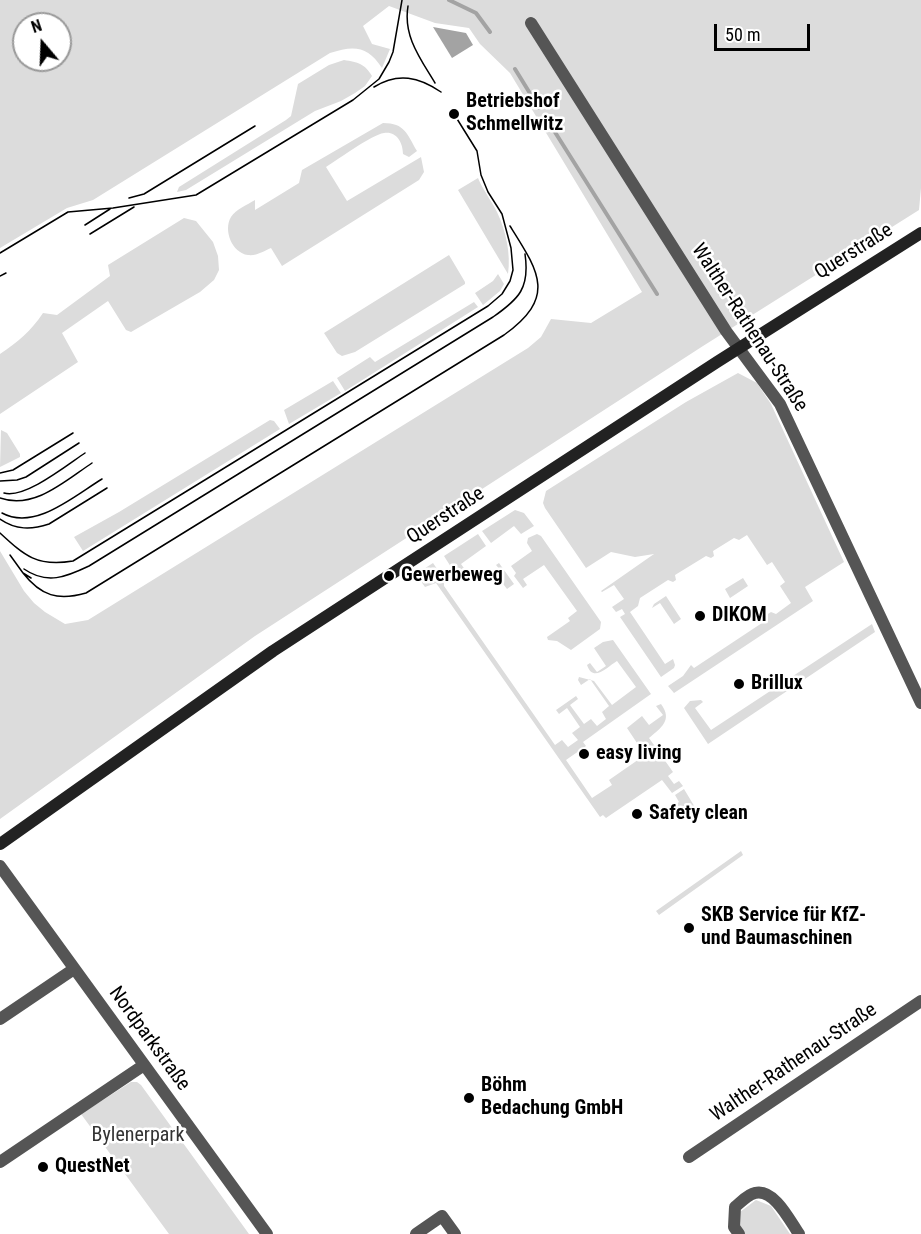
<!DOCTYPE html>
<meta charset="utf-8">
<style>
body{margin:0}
#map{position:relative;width:921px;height:1234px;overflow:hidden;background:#fff;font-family:"Roboto Condensed",sans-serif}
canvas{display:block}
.north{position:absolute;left:12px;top:12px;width:60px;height:60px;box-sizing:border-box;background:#fff;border:2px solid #999;border-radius:50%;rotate:341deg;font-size:16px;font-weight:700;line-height:24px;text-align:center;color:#000}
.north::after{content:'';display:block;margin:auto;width:21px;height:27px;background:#000;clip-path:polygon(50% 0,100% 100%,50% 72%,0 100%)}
.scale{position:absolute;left:714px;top:24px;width:96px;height:27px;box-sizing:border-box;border:3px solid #000;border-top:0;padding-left:8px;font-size:18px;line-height:21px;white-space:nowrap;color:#000;-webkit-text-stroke:4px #fff;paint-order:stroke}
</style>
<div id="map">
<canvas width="921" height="1234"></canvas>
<div class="north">N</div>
<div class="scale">50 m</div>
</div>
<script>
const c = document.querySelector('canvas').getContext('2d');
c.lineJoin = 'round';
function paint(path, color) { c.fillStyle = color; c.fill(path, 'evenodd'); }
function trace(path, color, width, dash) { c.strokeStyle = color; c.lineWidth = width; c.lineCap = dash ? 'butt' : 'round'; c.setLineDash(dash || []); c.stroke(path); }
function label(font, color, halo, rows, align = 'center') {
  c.font = font + ' "Roboto Condensed",sans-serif'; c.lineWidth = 5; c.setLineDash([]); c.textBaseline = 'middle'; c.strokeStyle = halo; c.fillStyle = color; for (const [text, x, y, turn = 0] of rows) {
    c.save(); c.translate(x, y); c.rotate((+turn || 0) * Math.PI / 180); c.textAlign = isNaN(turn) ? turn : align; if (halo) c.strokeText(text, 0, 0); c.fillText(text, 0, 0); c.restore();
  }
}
const green = new Path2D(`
 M 0,0 L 921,0 L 921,188 L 919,210 L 703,346 L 255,636 L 0,819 L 0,551 L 24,591 L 34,603 L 45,612 L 65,624 L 88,620 L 528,348 L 541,337 L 551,319 L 591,323 L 642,292 L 510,73 L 480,44 L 469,28 L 435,23 L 389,6 L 363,26 L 372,44 L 390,49 L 382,68 C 368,46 354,45 330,53 L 93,200 L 67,208 L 0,248 ZM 24,24 L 60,24 L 60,60 L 24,60 Z
 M 344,60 C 358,62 365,64 372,76 L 365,86 L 355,93 L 341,101 L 315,111 L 186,190 L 177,192 L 179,187 L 286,120 L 291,116 L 298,84 L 329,65 Z
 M 383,123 C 405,123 407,134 417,151 L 409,157 L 403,154 C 403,142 396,131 384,133 C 371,135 339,159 326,167 L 347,201 L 421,157 L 424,172 L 419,180 L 282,266 L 271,248 C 264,251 257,256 248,255 C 232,253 223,230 231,217 C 236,209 247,205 255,200 L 255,210 L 299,183 L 302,170 Z
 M 478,178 C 483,190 491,200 497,212 C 506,231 511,254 508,274 L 458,190 Z
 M 184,218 L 196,221 L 213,242 L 218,256 L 219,270 L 214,280 L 200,292 L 131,332 L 126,330 L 108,301 L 62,333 L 78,362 L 0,414 L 0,354 C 18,342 31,331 43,313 L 57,315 L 110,276 L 108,265 Z
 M 449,255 L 465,282 L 465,284 L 355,352 L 342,356 L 337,353 L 324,333 Z
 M 498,274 L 504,284 L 500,291 L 483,305 L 475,293 L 493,281 Z
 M 474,302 L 478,307 L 345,391 L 337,378 L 370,357 L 375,362 Z
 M 738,373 L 757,383 L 771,404 L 844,562 L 805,587 L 813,601 L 674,693 L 668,686 L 683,676 L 691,665 L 694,668 L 765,621 L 760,619 L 771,612 L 776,614 L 791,603 L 780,586 L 785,582 L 772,562 L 767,565 L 747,535 L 739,540 L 734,538 L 713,551 L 714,556 L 711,558 L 706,556 L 675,575 L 676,580 L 673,582 L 668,580 L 640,598 L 638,606 L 630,612 L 665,664 L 673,659 L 675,665 L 674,668 L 661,677 L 620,617 L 625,614 L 622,609 L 616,612 L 612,607 L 624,599 L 614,585 L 602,592 L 601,591 L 654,554 L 635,557 L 611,552 L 586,568 L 545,508 L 543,503 L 546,491 L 686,402 Z
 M 333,381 L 341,393 L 289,424 L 284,410 Z
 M 270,420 L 274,421 L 280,429 L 83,551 L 74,537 L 119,512 Z
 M 1,430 L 7,433 L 20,454 L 20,457 L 0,467 Z
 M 515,510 L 524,513 L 534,526 L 521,534 L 514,526 L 491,543 L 482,531 Z
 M 478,534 L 486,546 L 461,564 L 466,571 L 456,575 L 444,556 Z
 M 537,534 L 541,536 L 601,622 L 600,629 L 571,650 L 557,641 L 548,640 L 547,637 L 570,621 L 568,618 L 577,611 L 544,565 L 523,579 L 527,585 L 523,588 L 514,576 L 516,573 L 511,566 L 532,551 L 527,543 L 528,538 Z
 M 433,563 L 444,579 L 444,586 L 555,745 L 562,740 L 568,747 L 578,740 L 572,733 L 580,727 L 567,708 L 559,714 L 556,710 L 576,696 L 578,699 L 570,705 L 584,724 L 591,719 L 597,726 L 606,719 L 602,712 L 609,706 L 590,679 L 581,685 L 578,680 L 579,677 L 594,681 L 612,705 L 636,687 L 617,661 C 607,667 593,683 587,665 L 590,663 L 597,672 L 606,666 L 594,648 L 603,642 L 613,640 L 651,694 L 583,742 L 586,746 L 566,760 L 592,798 L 612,785 L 609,780 L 645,755 L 627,728 L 642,716 L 649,725 L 663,715 L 656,706 L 661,704 C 673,720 661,728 649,738 L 673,772 L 668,776 L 674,784 L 679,781 L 683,786 L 672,793 L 662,780 L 606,818 L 603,815 L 600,817 L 436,583 L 425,587 L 416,574 Z
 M 499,563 L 514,584 L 507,589 L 497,576 L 502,572 L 496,565 Z
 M 743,578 L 748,586 L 730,598 L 725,589 Z
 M 666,596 L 681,619 L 674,624 L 660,603 L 652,608 L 654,604 Z
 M 872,624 L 875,632 L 708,744 L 684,708 L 690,701 L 701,700 L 703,702 L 695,708 L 711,730 Z
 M 684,789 L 696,809 L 693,814 L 684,818 L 679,815 L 672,807 L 679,802 L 675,795 Z
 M 741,851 L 743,855 L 659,915 L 656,911 Z
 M 131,1082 L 137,1082 L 141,1085 L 249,1234 L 169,1234 L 81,1114 Z
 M 756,1200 L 771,1206 L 790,1234 L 743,1234 L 739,1228 L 740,1212 Z`);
const water = new Path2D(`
 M 433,27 L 466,33 L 473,45 L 452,58 Z`);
const stream = new Path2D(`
 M 449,0 L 476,13 L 490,32
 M 515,69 L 539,108
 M 553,129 L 657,294`);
const street = new Path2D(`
 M 531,23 L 726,331 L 780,404 L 921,703
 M 0,866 L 267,1234
 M 0,1019 L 74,969
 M 689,1157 L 921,1001
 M 0,1162 L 144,1065
 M 416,1234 L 442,1216 L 455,1234
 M 739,1234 L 734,1227 L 735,1207 C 740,1203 748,1194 755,1193 C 774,1188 790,1221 799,1234`);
const secondary = new Path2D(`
 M 0,844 L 273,651 L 717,362 L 921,233`);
const tram = new Path2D(`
 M 408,6 C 403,36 420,58 435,83
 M 374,87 C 398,72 419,77 441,92
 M 129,198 L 144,194 L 255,126
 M 85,225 L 110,209
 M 90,234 L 134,207
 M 0,253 L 68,212 L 113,208 L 196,195 L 353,100 L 379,79 L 389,62 L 393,52 L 402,0
 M 0,276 L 6,273
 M 0,473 L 13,470 L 73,433
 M 0,481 L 17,480 L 26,477 L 79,443
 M 4,493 C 25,499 67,465 85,453
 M 0,498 C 34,510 65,481 92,463
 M 2,513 C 35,531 74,496 102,479
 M 0,519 C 16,530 31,530 49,524 L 107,488
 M 0,533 C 25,556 37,567 73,561 L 488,306 L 502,294 L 510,281 L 513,270 L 511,248 L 502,214 L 488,192 L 481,175 L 477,151 L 454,114
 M 10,555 L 23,573 L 31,578
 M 24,569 C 47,585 66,577 89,566 L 493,317 C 519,299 530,288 525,254
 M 23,573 C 41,596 58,601 86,593 L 504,335 C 557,297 539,272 510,226`);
const markers = [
 [454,114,6,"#000"],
 [389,576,6,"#000"],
 [700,616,6,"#000"],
 [739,684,6,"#000"],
 [584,754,6,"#000"],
 [637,814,6,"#000"],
 [689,928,6,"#000"],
 [469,1098,6,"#000"],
 [43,1167,6,"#000"]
];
const poiNames = [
 ["Betriebshof",466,102],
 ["Schmellwitz",466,125],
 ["Gewerbeweg",401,576],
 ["DIKOM",712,616],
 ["Brillux",751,684],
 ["easy living",596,754],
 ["Safety clean",649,814],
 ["SKB Service für KfZ-",701,916],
 ["und Baumaschinen",701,939],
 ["Böhm",481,1086],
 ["Bedachung GmbH",481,1109],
 ["QuestNet",55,1167]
];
const streetNames = [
 ["Querstraße",854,252,-32],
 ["Walther-Rathenau-Straße",749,328,57],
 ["Querstraße",446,516,-33],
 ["Nordparkstraße",149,1039,54],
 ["Walther-Rathenau-Straße",794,1063,-34]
];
const parkNames = [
 ["Bylenerpark",138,1136]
];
paint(green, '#dcdcdc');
paint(water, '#a3a3a3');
trace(stream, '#a3a3a3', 4);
trace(street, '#555', 12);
trace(secondary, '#222', 12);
trace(tram, '#000', 1.5);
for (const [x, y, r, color] of markers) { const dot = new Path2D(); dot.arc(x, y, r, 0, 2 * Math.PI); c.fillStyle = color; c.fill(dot); trace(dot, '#fff', 2); }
label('bold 20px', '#000', '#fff', poiNames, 'left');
label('20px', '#000', '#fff', streetNames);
label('20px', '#333', '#fff', parkNames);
</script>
